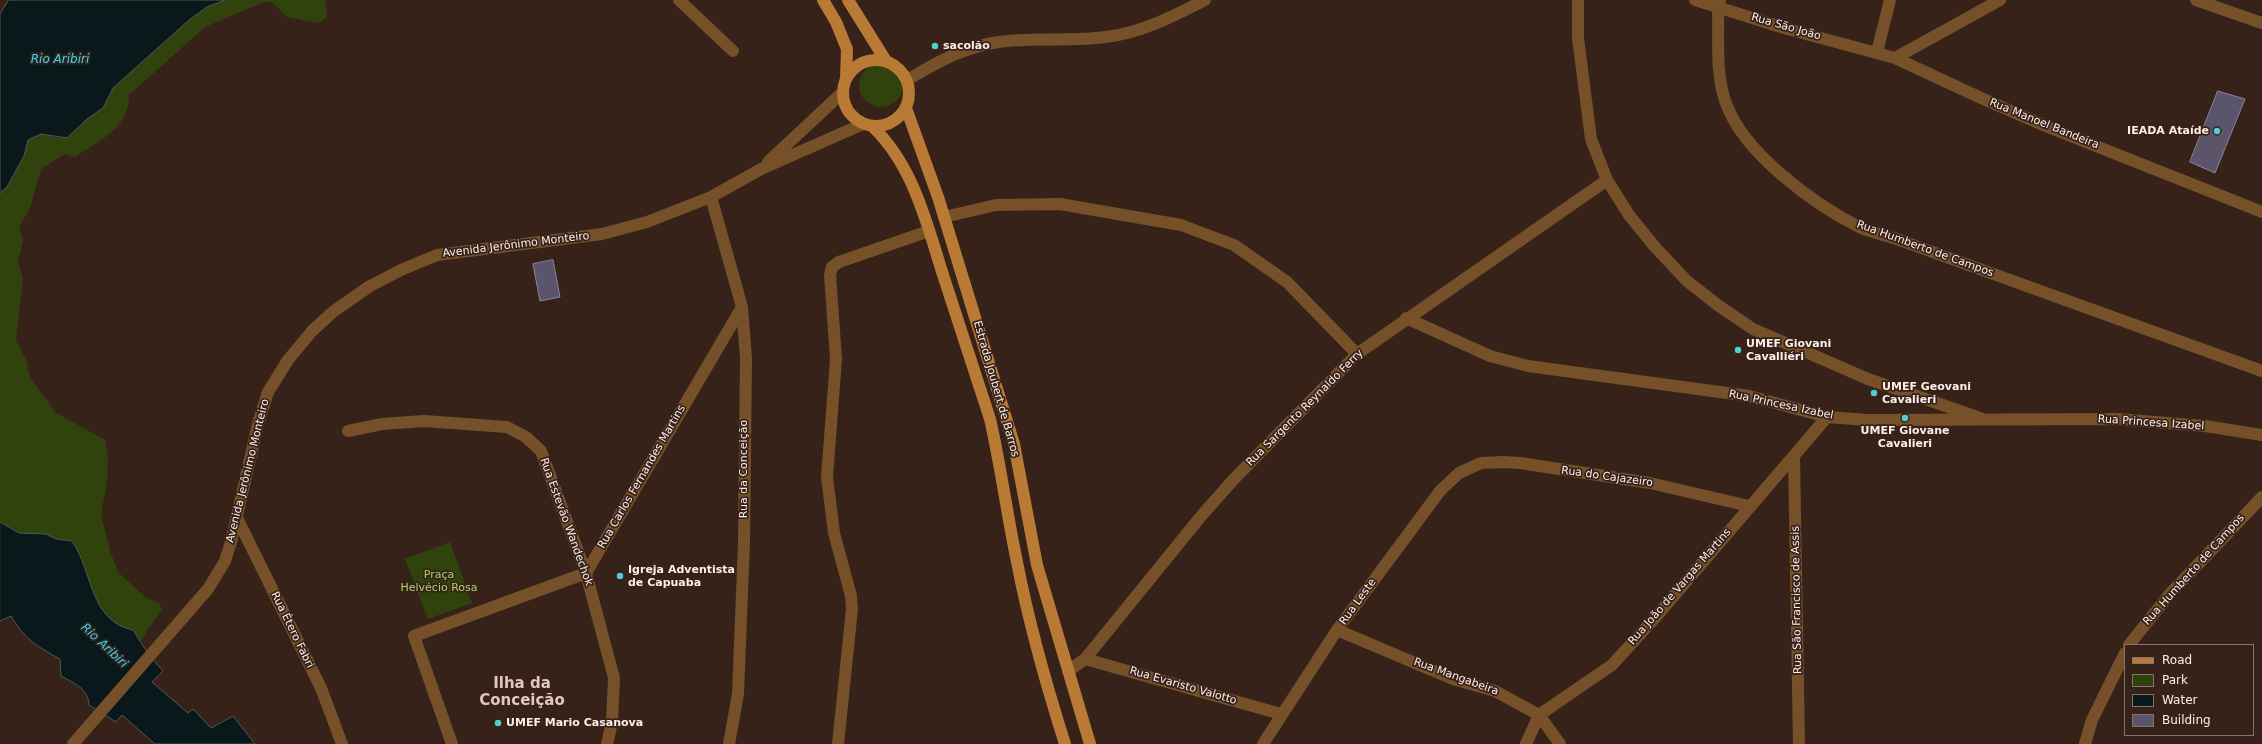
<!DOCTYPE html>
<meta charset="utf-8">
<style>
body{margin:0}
#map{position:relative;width:2262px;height:744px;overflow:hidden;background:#37221a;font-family:"DejaVu Sans",sans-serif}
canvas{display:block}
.legend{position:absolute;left:2124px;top:644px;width:130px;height:92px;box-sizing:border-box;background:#37221a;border:1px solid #86746c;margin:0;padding:5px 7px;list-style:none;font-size:12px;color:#fdeee8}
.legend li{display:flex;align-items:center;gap:8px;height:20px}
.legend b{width:20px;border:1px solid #86746c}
</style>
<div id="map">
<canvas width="2262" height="744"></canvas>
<ul class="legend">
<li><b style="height:5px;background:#b87a35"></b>Road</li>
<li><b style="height:11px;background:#31430d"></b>Park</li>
<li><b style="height:11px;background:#09181b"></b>Water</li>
<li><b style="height:11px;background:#5b556b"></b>Building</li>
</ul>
</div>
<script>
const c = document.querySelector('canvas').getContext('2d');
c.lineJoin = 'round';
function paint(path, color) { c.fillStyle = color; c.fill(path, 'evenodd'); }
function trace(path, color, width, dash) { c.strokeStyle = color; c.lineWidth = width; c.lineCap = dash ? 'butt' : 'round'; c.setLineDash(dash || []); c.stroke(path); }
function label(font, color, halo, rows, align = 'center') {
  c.font = font + ' "DejaVu Sans",sans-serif'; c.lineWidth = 3.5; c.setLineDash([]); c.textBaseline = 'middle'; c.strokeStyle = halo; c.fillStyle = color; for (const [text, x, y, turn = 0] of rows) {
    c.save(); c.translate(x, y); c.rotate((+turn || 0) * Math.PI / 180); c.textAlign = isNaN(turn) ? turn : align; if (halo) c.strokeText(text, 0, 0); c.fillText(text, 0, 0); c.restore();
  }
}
const green = new Path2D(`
 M 225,0 L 325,0 L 327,11 L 326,18 L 318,23 L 287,17 L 272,2 L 264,2 L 205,27 L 129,95 C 128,130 101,139 75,157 L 65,154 L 41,169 L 30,208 L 19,227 L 23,241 L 18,262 L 23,279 L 16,340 L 26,360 L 30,377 L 55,412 L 105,440 L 108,457 L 107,482 L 101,514 L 110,551 L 118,572 L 146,598 L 159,603 L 162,609 C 155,621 148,627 141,641 L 133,630 C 89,622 93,571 72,541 L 56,539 L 46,534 L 19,533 L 0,522 L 0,193 L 7,187 L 24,156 L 28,140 L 41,134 L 58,138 L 103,108 L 113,88 L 189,20 L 207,7 Z
 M859 85a22 22 0 1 1 44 0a22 22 0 1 1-44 0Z
 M 450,542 L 472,603 L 428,619 L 405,559 Z`);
const water = new Path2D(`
 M 9,0 L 225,0 L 207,7 L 189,20 L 113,88 L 103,108 L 87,119 L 67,138 L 41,134 L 28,140 L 24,156 L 7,187 L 0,193 L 0,14 Z
 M 0,522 L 19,533 L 46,534 L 56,539 L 72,541 C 93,571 89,621 133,630 L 149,655 L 163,671 L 152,682 L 188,713 L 193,709 L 211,728 L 233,716 L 255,744 L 155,744 L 122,715 L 116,722 L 89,705 C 88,688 75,684 61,676 L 60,659 C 36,646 25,639 11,616 L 0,621 Z`);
const building = new Path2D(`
 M 2218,91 L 2245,99 L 2215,173 L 2190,162 Z
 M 553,260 L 560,297 L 540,301 L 533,264 Z`);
const minor = new Path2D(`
 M 679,0 L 733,51
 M 1578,0 L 1578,38 L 1591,139 L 1607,180 L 1629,215 L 1655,247 L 1687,281 L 1719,306 L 1753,329 L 1868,379 L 1980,418
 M 1695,0 L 1784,28 L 1895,58 L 1981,98 L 2043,125 L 2262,212
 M 1720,0 L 1718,6 C 1719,37 1715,74 1726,103 C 1743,153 1815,205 1861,228 C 1874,233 1889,236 1902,241 L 2262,371
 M 2196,0 L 2262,23
 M 1877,52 L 1890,0
 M 1895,58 L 2000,0
 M 907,80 C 928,68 949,55 973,48 C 1015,34 1062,43 1106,37 C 1141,33 1174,16 1205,0
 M 768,162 L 843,92
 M 711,197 L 742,307 L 746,358 L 744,543 L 738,694 L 729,744
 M 944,217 L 996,205 L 1060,204 L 1181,225 L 1234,245 L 1287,282 L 1357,354
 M 1406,318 L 1490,356 L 1528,366 L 1749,396 L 1827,417 L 1868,420 L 2117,419 L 2205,426 L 2262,435
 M 348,431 L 382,424 L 424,421 L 507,427 L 526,437 L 541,451 L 586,573 L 614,678 L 612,722 L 607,744
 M 1794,456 L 1799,744
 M 237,518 L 321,688 L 342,744
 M 1337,630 L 1453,679 L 1495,691 L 1539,715 L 1560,744
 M 2129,645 L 2169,595 L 2262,497
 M 1085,659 L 1281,714
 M 1068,671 L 1085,659 L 1202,515 L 1234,479 L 1357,354 L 1607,180
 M 73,744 L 208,589 L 225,561 L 231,542 L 258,424 L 268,392 L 288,360 L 312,331 L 334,311 L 370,286 L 401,270 L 437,255 L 602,234 L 647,222 L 711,197 L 761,169 L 863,124
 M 452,744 L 414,636 L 586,573 L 742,307
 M 838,744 L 852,609 L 851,596 L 834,533 L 827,477 L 836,359 L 830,275 L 832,267 L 839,262 L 929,231
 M 1263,744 L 1337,630 L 1440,491 L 1459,473 L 1481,463 L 1502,462 L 1520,463 L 1650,483 L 1749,506
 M 1526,744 L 1539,715 L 1612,665 L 1654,619 L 1827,417
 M 2085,744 L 2092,720 L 2125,653`);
const major = new Path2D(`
 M 823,0 L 836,22 L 847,49 L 846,79
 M 848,0 L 886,61
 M843 93a33 33 0 1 1 66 0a33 33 0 1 1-66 0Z
 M 906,108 L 938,197 L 1014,444 L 1037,565 L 1090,744
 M 872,126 C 915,167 927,226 945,281 C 960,327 975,373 990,419 C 1001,467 1007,515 1017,562 C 1029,624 1046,684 1065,744`);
const markers = [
 [935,46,4,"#52cdd0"],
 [2217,131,4,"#52cdd0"],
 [1738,350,4,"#52cdd0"],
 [1874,393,4,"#52cdd0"],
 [1905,418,4,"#52cdd0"],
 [620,576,4,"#52cdd0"],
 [498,723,4,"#52cdd0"]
];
const streetNames = [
 ["Rua São João",1786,27,16],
 ["Rua Manoel Bandeira",2044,124,22],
 ["Avenida Jerônimo Monteiro",516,245,-7],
 ["Rua Humberto de Campos",1925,249,20],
 ["Estrada Joubert de Barros",996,389,74],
 ["Rua Princesa Izabel",1781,405,12],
 ["Rua Sargento Reynaldo Ferry",1305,408,-45],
 ["Rua Princesa Izabel",2151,423,4],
 ["Rua da Conceição",744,469,-90],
 ["Avenida Jerônimo Monteiro",248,471,-76],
 ["Rua Carlos Fernandes Martins",642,477,-60],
 ["Rua do Cajazeiro",1607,477,8],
 ["Rua Estevão Wandechok",566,522,70],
 ["Rua Humberto de Campos",2194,570,-48],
 ["Rua João de Vargas Martins",1680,587,-49],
 ["Rua São Francisco de Assis",1797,600,-91],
 ["Rua Leste",1358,602,-54],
 ["Rua Étero Fabri",292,630,64],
 ["Rua Mangabeira",1456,677,20],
 ["Rua Evaristo Valotto",1183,686,16]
];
const poiNames = [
 ["sacolão",943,46],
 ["IEADA Ataíde",2209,131,"right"],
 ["UMEF Giovani",1746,344],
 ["Cavalliéri",1746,357],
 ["UMEF Geovani",1882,387],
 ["Cavalieri",1882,400],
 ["UMEF Giovane",1905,431,"center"],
 ["Cavalieri",1905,444,"center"],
 ["Igreja Adventista",628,570],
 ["de Capuaba",628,583],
 ["UMEF Mario Casanova",506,723]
];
const parkNames = [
 ["Praça",439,575],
 ["Helvécio Rosa",439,588]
];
const waterNames = [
 ["Rio Aribiri",60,60],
 ["Rio Aribiri",104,646,43]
];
const districtNames = [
 ["Ilha da",522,684],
 ["Conceição",522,701]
];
paint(green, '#31430d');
paint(water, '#09181b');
trace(water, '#525858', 1);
paint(building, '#5b556b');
trace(building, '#8a849c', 1);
trace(minor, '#765028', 12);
trace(major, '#b87a35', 12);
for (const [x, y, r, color] of markers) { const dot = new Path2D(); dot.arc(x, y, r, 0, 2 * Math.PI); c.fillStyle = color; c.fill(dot); trace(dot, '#37221a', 1.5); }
label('11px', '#fdeee8', '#37221a', streetNames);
label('bold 11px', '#fdeee8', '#37221a', poiNames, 'left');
label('11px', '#abd26c', '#37221a', parkNames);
label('italic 12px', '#28d7f9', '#37221a', waterNames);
label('bold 15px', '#e3c6bc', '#37221a', districtNames);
</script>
